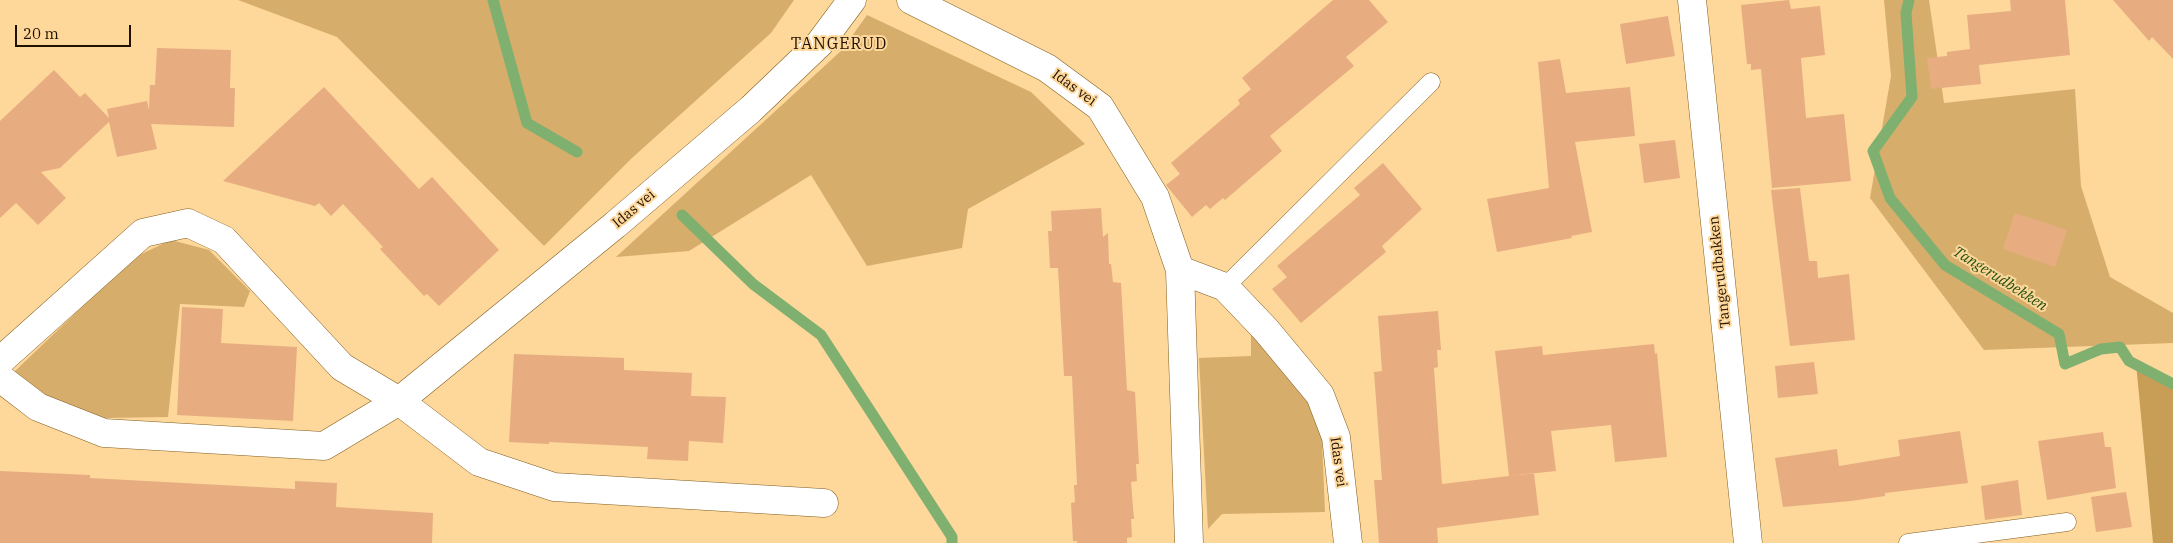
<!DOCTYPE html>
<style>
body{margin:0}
#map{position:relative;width:2173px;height:543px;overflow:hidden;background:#fed79a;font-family:"IBM Plex Serif",serif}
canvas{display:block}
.scale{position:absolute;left:15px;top:25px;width:116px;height:22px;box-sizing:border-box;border:2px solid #1f1100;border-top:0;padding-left:6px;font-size:15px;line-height:18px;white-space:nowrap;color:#1f1100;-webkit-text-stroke:4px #fed79a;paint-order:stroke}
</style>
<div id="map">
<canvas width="2173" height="543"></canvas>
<div class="scale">20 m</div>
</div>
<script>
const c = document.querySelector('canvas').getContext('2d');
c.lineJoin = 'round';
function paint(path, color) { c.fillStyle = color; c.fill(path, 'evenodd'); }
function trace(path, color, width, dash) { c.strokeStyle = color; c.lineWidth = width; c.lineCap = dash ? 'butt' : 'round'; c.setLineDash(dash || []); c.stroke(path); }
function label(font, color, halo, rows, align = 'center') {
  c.font = font + ' "IBM Plex Serif",serif'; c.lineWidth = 4; c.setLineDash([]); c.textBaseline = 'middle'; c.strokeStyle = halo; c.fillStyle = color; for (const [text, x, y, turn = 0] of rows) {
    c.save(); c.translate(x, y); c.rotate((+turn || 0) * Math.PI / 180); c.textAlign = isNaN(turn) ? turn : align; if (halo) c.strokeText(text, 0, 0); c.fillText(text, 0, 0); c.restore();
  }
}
const green = new Path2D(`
 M 238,0 L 794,0 L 771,33 L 632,158 L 544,246 L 337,37 Z
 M 1884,0 L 1929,0 L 1944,103 L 2075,89 L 2081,186 L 2110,277 L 2173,313 L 2173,343 L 1984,350 L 1870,198 L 1891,76 Z
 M 867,15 L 1031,92 L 1085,144 L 968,209 L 962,248 L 867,266 L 811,175 L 689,251 L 616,257 L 842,50 Z
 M 171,240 L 209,250 L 250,291 L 244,307 L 180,304 L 168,417 L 104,418 L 46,397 L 14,372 L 133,258 Z
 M 1251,332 L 1321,417 L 1325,512 L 1222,514 L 1208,529 L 1199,358 L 1251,356 Z`);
const forest = new Path2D(`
 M 2136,363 L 2154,377 L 2173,382 L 2173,543 L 2153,543 Z`);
const stream = new Path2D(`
 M 493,0 L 527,123 L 577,152
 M 1909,0 L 1906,13 L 1912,97 L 1873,151 L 1890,198 L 1945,265 L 2059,334 L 2065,364 L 2101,349 L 2120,347 L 2129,361 L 2173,384
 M 682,215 L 753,284 L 821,335 L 952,537 L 952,543`);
const building = new Path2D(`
 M 1333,0 L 1369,0 L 1388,22 L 1346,57 L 1354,66 L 1270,136 L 1282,151 L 1225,200 L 1223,198 L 1210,209 L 1206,205 L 1192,217 L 1166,185 L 1180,174 L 1171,163 L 1240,104 L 1238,100 L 1251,89 L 1242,78 Z
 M 1789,0 L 1791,9 L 1820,6 L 1825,55 L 1801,58 L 1806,118 L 1844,114 L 1851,181 L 1772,188 L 1761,69 L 1751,70 L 1751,64 L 1747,64 L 1741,5 Z
 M 2010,0 L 2065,0 L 2070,55 L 1979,65 L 1981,84 L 1931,89 L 1927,58 L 1947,56 L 1947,52 L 1970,49 L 1967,15 L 2011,11 Z
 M 2113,0 L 2173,0 L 2173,59 L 2152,37 L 2149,41 Z
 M 1668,16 L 1675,56 L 1626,64 L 1620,24 Z
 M 157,48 L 231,50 L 230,88 L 235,88 L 234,127 L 151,124 L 157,149 L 117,157 L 109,122 L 60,168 L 41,172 L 66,198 L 38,225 L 16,203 L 0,218 L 0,121 L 54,70 L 80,97 L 85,93 L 109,118 L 107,109 L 147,101 L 149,110 L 150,85 L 155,85 Z
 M 1560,59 L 1566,93 L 1630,87 L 1635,136 L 1575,142 L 1592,232 L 1571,236 L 1572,238 L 1497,252 L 1487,199 L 1549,188 L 1538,62 Z
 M 324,87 L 419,189 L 432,177 L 499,250 L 439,306 L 427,294 L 424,296 L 380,249 L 383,247 L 343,204 L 331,216 L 319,203 L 315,206 L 223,181 Z
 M 1675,140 L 1680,178 L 1644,183 L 1639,144 Z
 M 1383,163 L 1422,209 L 1382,246 L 1386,252 L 1301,323 L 1272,289 L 1287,277 L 1277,266 L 1360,195 L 1354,188 Z
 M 1800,188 L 1809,261 L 1817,261 L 1818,278 L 1849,274 L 1855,340 L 1790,346 L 1771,190 Z
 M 1101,208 L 1103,237 L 1108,233 L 1109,264 L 1111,264 L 1113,282 L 1121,283 L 1127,390 L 1135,392 L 1139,464 L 1136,464 L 1137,481 L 1131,482 L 1134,519 L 1131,519 L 1132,537 L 1127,538 L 1127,543 L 1077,543 L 1077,541 L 1073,541 L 1071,503 L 1075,502 L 1074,485 L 1077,485 L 1072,376 L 1064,376 L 1058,268 L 1050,268 L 1048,231 L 1052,231 L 1051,211 Z
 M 2015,213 L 2067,230 L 2055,267 L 2003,249 Z
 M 182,307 L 223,309 L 221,343 L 297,347 L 293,421 L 177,415 Z
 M 1438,311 L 1441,350 L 1437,350 L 1438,367 L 1434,368 L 1442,484 L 1534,473 L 1539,515 L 1437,528 L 1438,543 L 1379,543 L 1374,480 L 1382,480 L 1374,372 L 1382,371 L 1378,316 Z
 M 1654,344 L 1655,354 L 1657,353 L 1667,457 L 1615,462 L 1611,425 L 1551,431 L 1556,471 L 1509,476 L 1495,351 L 1542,346 L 1543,355 Z
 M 514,354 L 624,358 L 624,370 L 692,373 L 691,396 L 726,397 L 723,443 L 689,441 L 688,461 L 647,459 L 648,447 L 549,442 L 549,444 L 509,442 Z
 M 1814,362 L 1818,394 L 1778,398 L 1775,366 Z
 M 1960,431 L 1968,483 L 1885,493 L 1885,496 L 1851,501 L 1783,507 L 1775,458 L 1837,449 L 1839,466 L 1900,456 L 1898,440 Z
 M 2103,432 L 2105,447 L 2111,447 L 2116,488 L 2047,500 L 2038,441 Z
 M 0,471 L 90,475 L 90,478 L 295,489 L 295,481 L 337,483 L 336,507 L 433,513 L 432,543 L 0,543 Z
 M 2018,480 L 2022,515 L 1985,520 L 1981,486 Z
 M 2126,492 L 2132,527 L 2096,532 L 2091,497 Z`);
const lane = new Path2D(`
 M 1225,287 L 1431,82
 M 1908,543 L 2067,522`);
const street = new Path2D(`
 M 911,0 L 1047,68 L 1100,107 L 1155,197 L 1180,270 L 1189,543
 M 1692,0 L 1748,543
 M 1180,270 L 1225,287 L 1266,330 L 1320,395 L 1336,437 L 1348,543
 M 0,361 L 143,233 L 188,223 L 224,240 L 342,367 L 399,401 L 479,462 L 554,487 L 824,503
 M 0,378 L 38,407 L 104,433 L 324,446 L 399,401 L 615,225 L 751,109 L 820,43 L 852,0`);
const streetNames = [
 ["Idas vei",1074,88,36],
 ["Idas vei",634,209,-40],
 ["Tangerudbakken",1720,272,-96],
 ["Idas vei",1338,462,82]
];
const waterNames = [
 ["Tangerudbekken",2000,279,32]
];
const quarterNames = [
 ["TANGERUD",839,44]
];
paint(green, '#d7ad6b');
paint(forest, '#c89d56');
trace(stream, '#80b070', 11);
paint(building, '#e7ad81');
trace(lane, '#805e20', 19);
trace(street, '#805e20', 29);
trace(lane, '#fff', 18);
trace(street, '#fff', 28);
label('14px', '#1f1100', '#fed79a', streetNames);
label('italic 15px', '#245111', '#fed79a', waterNames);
c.letterSpacing = '1px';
label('16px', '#1f1100', '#fed79a', quarterNames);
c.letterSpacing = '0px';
</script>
